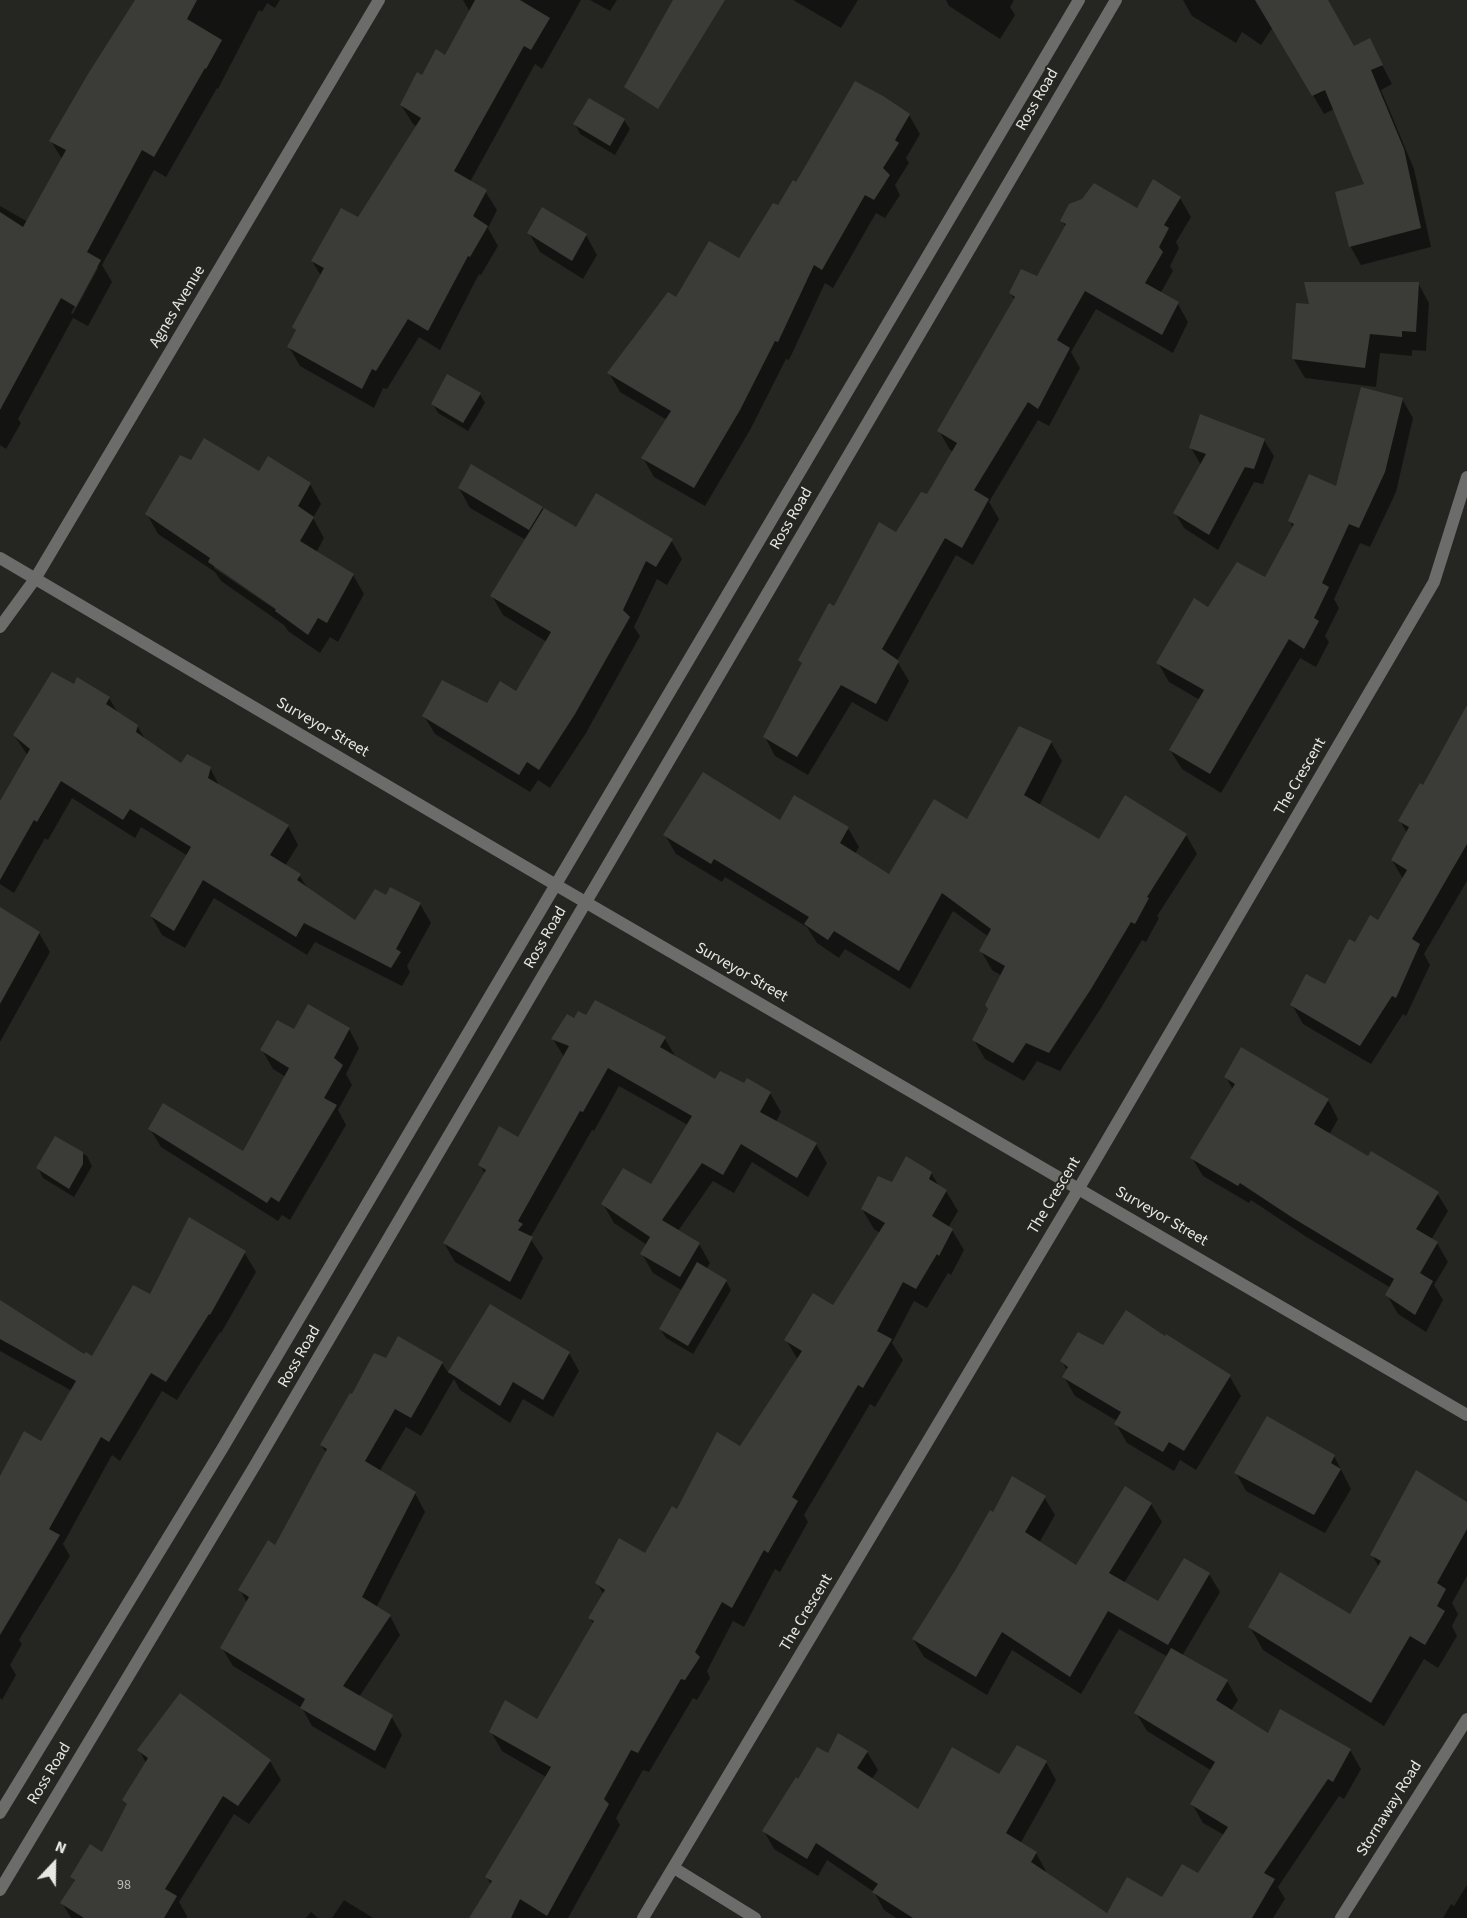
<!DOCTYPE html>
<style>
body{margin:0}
#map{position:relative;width:1467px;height:1918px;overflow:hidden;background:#252622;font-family:"Source Sans 3",sans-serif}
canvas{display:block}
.north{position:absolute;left:24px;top:1834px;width:60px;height:60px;-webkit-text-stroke:4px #252622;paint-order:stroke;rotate:22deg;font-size:16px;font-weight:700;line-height:24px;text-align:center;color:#e7e7e4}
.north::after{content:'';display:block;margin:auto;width:21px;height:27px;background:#e7e7e4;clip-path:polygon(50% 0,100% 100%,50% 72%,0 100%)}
</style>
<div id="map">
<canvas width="1467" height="1918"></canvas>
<div class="north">N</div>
</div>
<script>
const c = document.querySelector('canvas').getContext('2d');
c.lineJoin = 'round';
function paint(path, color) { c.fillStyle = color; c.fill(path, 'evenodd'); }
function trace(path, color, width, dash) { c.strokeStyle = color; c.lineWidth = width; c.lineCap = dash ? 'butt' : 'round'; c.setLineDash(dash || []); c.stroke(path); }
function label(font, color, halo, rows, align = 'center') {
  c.font = font + ' "Source Sans 3",sans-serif'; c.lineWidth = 4.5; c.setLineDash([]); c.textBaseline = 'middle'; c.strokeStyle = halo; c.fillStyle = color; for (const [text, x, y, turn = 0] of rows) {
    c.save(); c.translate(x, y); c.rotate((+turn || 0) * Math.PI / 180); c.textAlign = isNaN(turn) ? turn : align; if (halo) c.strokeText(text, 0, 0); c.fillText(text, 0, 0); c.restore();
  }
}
const shadow = new Path2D(`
 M 137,0 L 280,0 L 275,8 L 267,3 L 262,12 L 259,10 L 218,89 L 217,88 L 166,177 L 154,170 L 102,265 L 112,282 L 88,326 L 73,318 L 18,419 L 21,423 L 6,449 L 0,445 L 0,206 L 28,222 L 62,159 L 51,141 ZM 96,266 L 98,268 L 73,314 L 71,313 Z
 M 463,0 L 581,0 L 542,69 L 535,64 L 470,182 L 485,191 L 497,210 L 488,228 L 498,246 L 481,275 L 479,274 L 440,350 L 419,337 L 387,389 L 383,388 L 374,408 L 300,366 L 289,347 L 297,333 L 294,327 L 321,276 L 312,261 L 359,219 L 417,127 L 413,124 L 401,105 L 423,77 L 446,57 L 470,12 Z
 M 590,0 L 617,0 L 610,11 Z
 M 793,0 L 858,0 L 841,28 Z
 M 946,0 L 1014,0 L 1010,7 L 1015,15 L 1000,39 L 949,6 Z
 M 1183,0 L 1326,0 L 1354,48 L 1369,40 L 1392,84 L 1381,90 L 1414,169 L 1431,247 L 1361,265 L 1350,246 L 1366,185 L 1334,109 L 1324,114 L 1273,27 L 1261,45 L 1242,32 L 1236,43 L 1192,16 Z
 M 909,115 L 920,134 L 906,158 L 909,163 L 895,185 L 900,195 L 885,218 L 876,213 L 833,288 L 825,283 L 789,360 L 786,359 L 750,430 L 705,506 L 654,477 L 643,458 L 667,420 L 620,392 L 609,373 L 677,299 L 739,260 L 797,184 Z
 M 624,120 L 630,129 L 615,155 L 580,134 L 575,124 Z
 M 1180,198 L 1191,217 L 1176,242 L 1179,248 L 1170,266 L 1173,271 L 1160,294 L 1178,304 L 1188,322 L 1173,353 L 1096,309 L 1071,352 L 1080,368 L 1049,426 L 1038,420 L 989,502 L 999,519 L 973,565 L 956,555 L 897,661 L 909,681 L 887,722 L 852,702 L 808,775 L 775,756 L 765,737 L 803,665 L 800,660 L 835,608 L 928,496 L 954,452 L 950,450 L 939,431 L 1015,300 L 1010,293 L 1038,278 L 1066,227 L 1062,221 L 1137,210 Z
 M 529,233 L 586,235 L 597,255 L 583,279 L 540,252 Z
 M 1418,283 L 1429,303 L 1426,351 L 1412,350 L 1412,356 L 1380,353 L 1376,387 L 1305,378 L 1293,358 L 1311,305 Z
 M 480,394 L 485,403 L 468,431 L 438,413 L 433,404 Z
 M 1402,399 L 1413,418 L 1396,492 L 1370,547 L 1360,543 L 1334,599 L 1339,608 L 1325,636 L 1329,642 L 1316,667 L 1300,658 L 1221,793 L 1182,769 L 1170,750 L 1200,700 L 1169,682 L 1158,663 L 1208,609 L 1265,579 L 1293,528 L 1290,521 L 1337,488 Z
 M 1264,440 L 1274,456 L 1263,484 L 1254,482 L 1218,550 L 1184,528 L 1175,513 L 1201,465 L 1191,448 Z
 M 191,462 L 260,473 L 310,484 L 321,504 L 313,518 L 324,538 L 316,553 L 353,575 L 364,594 L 338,642 L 330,637 L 320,653 L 288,631 L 284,625 L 221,581 L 215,572 L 158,534 L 147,514 ZM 214,564 L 283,612 L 282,614 L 214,568 Z
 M 459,488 L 542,508 L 577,529 L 671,540 L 682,559 L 667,585 L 657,579 L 634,627 L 640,636 L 586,733 L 550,788 L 538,780 L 530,792 L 435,734 L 424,716 L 488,705 L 517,693 L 547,642 L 503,615 L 492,596 L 526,540 L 470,508 Z
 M 74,686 L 109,698 L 118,713 L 137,726 L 146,740 L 182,765 L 210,768 L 220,787 L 288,826 L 298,845 L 285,866 L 299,875 L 308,889 L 355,922 L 387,898 L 420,904 L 431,923 L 407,966 L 410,972 L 402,986 L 315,942 L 307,955 L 214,898 L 185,948 L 162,935 L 151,916 L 188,856 L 141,827 L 135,838 L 72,798 L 48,840 L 45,838 L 14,893 L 0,884 L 0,804 L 28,756 L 14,735 Z
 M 1467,734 L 1467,881 L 1424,954 L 1430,965 L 1406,1016 L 1403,1014 L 1371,1064 L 1303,1024 L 1292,1005 L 1326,987 L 1356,944 L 1379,922 L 1403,879 L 1392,860 L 1407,833 L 1400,821 L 1423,787 Z
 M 1051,742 L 1062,761 L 1039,806 L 1099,841 L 1186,835 L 1197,854 L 1157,916 L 1159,918 L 1146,942 L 1142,940 L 1101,1008 L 1060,1071 L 1037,1061 L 1024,1081 L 985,1059 L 974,1040 L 989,1010 L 1002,976 L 992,970 L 981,951 L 989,937 L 953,911 L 910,989 L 845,949 L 839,958 L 817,943 L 807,927 L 725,877 L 722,882 L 676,854 L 665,835 L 780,822 L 848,828 L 859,847 L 855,854 L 889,877 L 968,821 Z
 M 0,927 L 39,933 L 50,952 L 0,1042 Z
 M 596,1002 L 665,1039 L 677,1059 L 715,1081 L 744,1085 L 770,1093 L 781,1112 L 776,1122 L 816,1144 L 827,1163 L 808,1197 L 752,1162 L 734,1193 L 713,1181 L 678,1231 L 699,1244 L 710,1263 L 706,1270 L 726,1281 L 731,1290 L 693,1354 L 666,1338 L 660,1329 L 683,1291 L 653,1273 L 642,1254 L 647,1245 L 614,1223 L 603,1204 L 651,1186 L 688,1125 L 619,1086 L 594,1131 L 592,1130 L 530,1238 L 543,1258 L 521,1300 L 455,1262 L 444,1243 L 485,1174 L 480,1165 L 518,1139 L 564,1057 L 553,1039 L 575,1020 L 587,1017 Z
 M 349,1029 L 359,1048 L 346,1074 L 352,1085 L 338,1110 L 346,1125 L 290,1220 L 282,1215 L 278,1221 L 161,1147 L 150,1129 L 243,1153 L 286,1077 L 273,1069 L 262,1050 L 294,1031 Z
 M 1226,1077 L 1328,1100 L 1338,1119 L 1329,1135 L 1369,1158 L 1437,1193 L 1448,1211 L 1431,1240 L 1437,1243 L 1448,1262 L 1434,1285 L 1443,1300 L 1426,1332 L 1398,1314 L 1387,1295 L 1391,1288 L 1305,1236 L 1251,1200 L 1249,1203 L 1203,1176 L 1192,1158 L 1233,1090 Z
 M 55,1138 L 87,1156 L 92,1166 L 74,1197 L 43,1178 L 38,1168 Z
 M 931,1173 L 939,1186 L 946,1191 L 958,1211 L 948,1228 L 952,1230 L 964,1250 L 951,1275 L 948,1273 L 927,1308 L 914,1301 L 892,1343 L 903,1360 L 875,1407 L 870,1404 L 804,1515 L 808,1522 L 780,1572 L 775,1569 L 744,1627 L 733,1621 L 707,1671 L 710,1678 L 697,1700 L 693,1698 L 649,1772 L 643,1770 L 616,1818 L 620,1825 L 568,1918 L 470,1918 L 491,1885 L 487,1877 L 546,1777 L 502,1751 L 491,1732 L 537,1721 L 594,1625 L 590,1618 L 604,1595 L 597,1583 L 646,1555 L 677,1511 L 741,1448 L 798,1360 L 786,1340 L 834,1307 L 880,1233 L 874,1229 L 862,1209 L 893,1184 Z
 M 244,1252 L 256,1272 L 221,1333 L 220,1332 L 177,1400 L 162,1391 L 120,1461 L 112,1455 L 63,1544 L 70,1556 L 19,1640 L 22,1644 L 10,1665 L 16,1675 L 2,1700 L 0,1698 L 0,1478 L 42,1443 L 72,1391 L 0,1351 L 0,1301 L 85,1357 L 92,1358 L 150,1297 Z
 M 490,1306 L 569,1353 L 579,1371 L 553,1417 L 523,1399 L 510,1423 L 460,1390 L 454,1379 L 421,1436 L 406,1427 L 379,1472 L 415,1493 L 425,1512 L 376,1608 L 390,1616 L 400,1635 L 359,1697 L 391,1716 L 402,1735 L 385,1769 L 312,1726 L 302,1708 L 233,1666 L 222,1648 L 247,1603 L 240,1590 L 276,1547 L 327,1454 L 321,1445 L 352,1396 L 387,1360 L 442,1363 L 449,1374 Z
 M 1103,1347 L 1230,1377 L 1241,1396 L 1196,1470 L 1180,1460 L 1174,1471 L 1127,1443 L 1116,1424 L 1117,1421 L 1075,1396 L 1064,1377 L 1067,1371 L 1062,1361 Z
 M 1334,1456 L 1351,1489 L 1325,1533 L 1246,1491 L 1236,1473 Z
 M 1044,1497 L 1055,1515 L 1039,1543 L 1077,1567 L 1151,1504 L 1162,1522 L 1124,1583 L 1158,1603 L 1209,1574 L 1220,1592 L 1182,1656 L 1227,1681 L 1238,1700 L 1231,1711 L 1268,1735 L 1350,1750 L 1361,1769 L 1344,1799 L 1339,1796 L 1278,1887 L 1285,1899 L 1273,1918 L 1106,1918 L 1163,1899 L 1199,1875 L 1224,1835 L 1203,1823 L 1192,1804 L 1212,1771 L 1147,1731 L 1136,1713 L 1168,1657 L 1119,1629 L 1081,1694 L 1012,1650 L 987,1695 L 924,1657 L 913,1639 L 994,1514 Z
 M 1467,1504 L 1467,1576 L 1452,1603 L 1458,1614 L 1452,1626 L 1457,1636 L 1438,1668 L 1424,1659 L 1384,1726 L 1263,1650 L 1250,1627 L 1351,1616 L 1379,1567 L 1372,1555 Z
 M 139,1750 L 270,1761 L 281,1780 L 249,1824 L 234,1814 L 179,1902 L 187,1916 L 186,1918 L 71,1918 L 62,1903 L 75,1882 L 72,1877 L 103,1854 L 128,1806 L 124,1800 L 146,1763 Z
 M 867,1752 L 878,1770 L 871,1780 L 918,1812 L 999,1777 L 1046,1762 L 1056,1780 L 1020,1844 L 1036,1853 L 1046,1871 L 1045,1874 L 1096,1918 L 896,1918 L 884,1910 L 874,1892 L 827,1860 L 818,1876 L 774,1849 L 764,1831 L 798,1782 L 828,1756 Z
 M 1467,1885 L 1467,1918 L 1443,1918 L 1451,1904 L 1454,1906 Z
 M 344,1900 L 373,1918 L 332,1918 Z
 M 311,1912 L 318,1918 L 306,1918 Z`);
const building = new Path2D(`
 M 135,0 L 197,0 L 187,19 L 222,40 L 206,69 L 205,68 L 154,157 L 142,150 L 87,252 L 101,260 L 76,307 L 61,298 L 0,410 L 0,212 L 23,227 L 66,150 L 49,141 L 88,74 Z
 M 475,0 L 520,0 L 550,18 L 531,50 L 524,46 L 454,171 L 487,190 L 473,216 L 488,226 L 470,257 L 468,256 L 428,331 L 408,319 L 376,371 L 372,369 L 362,389 L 287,347 L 296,330 L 292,327 L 324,268 L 311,261 L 341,208 L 358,217 L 421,118 L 400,105 L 417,72 L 422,75 L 436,49 L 445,55 Z
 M 673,0 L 725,0 L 658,109 L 624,87 Z
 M 1255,0 L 1328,0 L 1354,46 L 1370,38 L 1383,65 L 1371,70 L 1404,149 L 1421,228 L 1349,247 L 1335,192 L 1364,184 L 1325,90 L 1312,96 Z
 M 855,81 L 883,96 L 910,114 L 895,140 L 899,143 L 883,168 L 890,175 L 874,200 L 865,195 L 822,270 L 814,265 L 778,342 L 775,341 L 740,410 L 694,488 L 641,458 L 671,411 L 607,373 L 668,292 L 676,297 L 709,241 L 739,258 L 773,203 L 778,205 L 793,180 L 796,182 Z
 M 589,98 L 625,119 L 610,146 L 573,124 Z
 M 1153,179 L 1181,197 L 1164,225 L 1169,228 L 1159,247 L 1163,252 L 1145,283 L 1179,302 L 1162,335 L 1085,291 L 1057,340 L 1070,348 L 1038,409 L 1028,402 L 974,490 L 989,499 L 962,548 L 945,538 L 882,649 L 899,661 L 876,704 L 841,685 L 797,757 L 763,737 L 802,663 L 798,660 L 829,603 L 834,606 L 879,522 L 896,532 L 921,492 L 927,494 L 957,443 L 937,431 L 1015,297 L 1009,293 L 1021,269 L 1037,276 L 1066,224 L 1060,221 L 1069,204 L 1082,199 L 1094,183 L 1137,208 Z
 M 542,207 L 587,234 L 572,261 L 527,233 Z
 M 1304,282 L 1419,282 L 1416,332 L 1402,331 L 1402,337 L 1370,334 L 1365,368 L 1292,359 L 1296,303 L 1309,304 Z
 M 447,374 L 481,393 L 463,423 L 431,404 Z
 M 1361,387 L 1403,398 L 1385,472 L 1359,528 L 1349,524 L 1322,583 L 1329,587 L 1314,618 L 1319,621 L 1304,649 L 1289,639 L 1210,774 L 1169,750 L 1204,690 L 1156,663 L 1194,598 L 1208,607 L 1237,562 L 1265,577 L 1294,524 L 1288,521 L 1309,474 L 1336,486 Z
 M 1200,414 L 1265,439 L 1254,469 L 1245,467 L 1209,535 L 1173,513 L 1206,454 L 1189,448 Z
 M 204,438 L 259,471 L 268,456 L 311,483 L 298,506 L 314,517 L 300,541 L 354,574 L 327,623 L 318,618 L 308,635 L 275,611 L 276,609 L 208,562 L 210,558 L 145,514 L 180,455 L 191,460 Z
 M 471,464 L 543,507 L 529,530 L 458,488 Z
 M 596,493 L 673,539 L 656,567 L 646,561 L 623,610 L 630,617 L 575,714 L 539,770 L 527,762 L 519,775 L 422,716 L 442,680 L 487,703 L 500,681 L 516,691 L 551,632 L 490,596 L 544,508 L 576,527 Z
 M 52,672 L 74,684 L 77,677 L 110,697 L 106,704 L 138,725 L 136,732 L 181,763 L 187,754 L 211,767 L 208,778 L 289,825 L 270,855 L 301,874 L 297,880 L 355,920 L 375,889 L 386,895 L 390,887 L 421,903 L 396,949 L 401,952 L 391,968 L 304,923 L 296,937 L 203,880 L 174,931 L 150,916 L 191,847 L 130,809 L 123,820 L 61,781 L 37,822 L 34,820 L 0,880 L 0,801 L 30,749 L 13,735 Z
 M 1467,705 L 1467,844 L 1412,939 L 1420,944 L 1396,998 L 1392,996 L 1360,1046 L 1290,1005 L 1306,974 L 1325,984 L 1349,939 L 1355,942 L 1370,915 L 1378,920 L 1407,870 L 1391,860 L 1409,827 L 1398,821 L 1420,783 L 1423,785 Z
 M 1019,726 L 1052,741 L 1024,795 L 1099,839 L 1125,795 L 1187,834 L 1147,897 L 1149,898 L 1135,924 L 1131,922 L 1091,989 L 1049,1053 L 1026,1043 L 1013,1063 L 972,1040 L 988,1009 L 985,1005 L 1005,966 L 979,951 L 991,929 L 942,893 L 899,971 L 834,931 L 828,940 L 804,924 L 809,917 L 714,859 L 711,864 L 663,835 L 703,772 L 780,820 L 794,795 L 849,827 L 840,843 L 889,874 L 934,799 L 967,819 Z
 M 0,907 L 40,932 L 0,1004 Z
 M 595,1000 L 666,1037 L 660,1047 L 715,1079 L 720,1071 L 744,1083 L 747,1078 L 771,1092 L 760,1112 L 817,1143 L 797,1178 L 741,1144 L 723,1175 L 702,1163 L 662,1220 L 700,1243 L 680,1277 L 640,1254 L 650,1237 L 601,1204 L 623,1168 L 651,1184 L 692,1116 L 608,1068 L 583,1112 L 580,1111 L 518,1221 L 523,1224 L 518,1230 L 533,1237 L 510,1282 L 443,1243 L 486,1170 L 478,1165 L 499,1126 L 518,1137 L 569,1046 L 551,1039 L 567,1014 L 574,1018 L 578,1011 L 586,1015 Z
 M 308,1004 L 350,1028 L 334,1058 L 343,1065 L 324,1098 L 337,1105 L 279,1202 L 271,1197 L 267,1203 L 148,1129 L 163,1103 L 243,1151 L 289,1068 L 260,1050 L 277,1020 L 294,1029 Z
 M 1241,1047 L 1329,1099 L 1314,1124 L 1368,1156 L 1371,1151 L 1439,1192 L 1416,1229 L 1438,1242 L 1420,1273 L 1433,1281 L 1415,1315 L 1385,1295 L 1394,1279 L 1293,1218 L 1240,1183 L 1238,1186 L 1190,1158 L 1235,1084 L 1224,1077 Z
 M 55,1136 L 83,1152 L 83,1164 L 69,1189 L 36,1168 Z
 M 906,1156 L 932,1172 L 929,1179 L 947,1190 L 932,1216 L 953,1229 L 939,1256 L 937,1254 L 916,1289 L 903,1282 L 877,1331 L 892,1339 L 863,1388 L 858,1385 L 792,1497 L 798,1501 L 768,1553 L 764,1550 L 732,1608 L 722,1602 L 695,1652 L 700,1657 L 685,1680 L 681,1679 L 638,1753 L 631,1750 L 604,1799 L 609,1804 L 547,1916 L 520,1899 L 511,1918 L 469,1918 L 492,1881 L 485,1877 L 551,1767 L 489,1732 L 505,1700 L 537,1719 L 594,1621 L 588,1618 L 605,1590 L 595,1583 L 619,1538 L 645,1553 L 672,1506 L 677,1509 L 717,1432 L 740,1446 L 802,1351 L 784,1340 L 813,1293 L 833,1305 L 885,1223 L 861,1209 L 878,1176 L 892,1182 Z
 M 189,1217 L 246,1251 L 210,1315 L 209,1314 L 166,1382 L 151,1373 L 109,1442 L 101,1437 L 49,1529 L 60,1535 L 0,1635 L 0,1476 L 24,1431 L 41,1441 L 76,1381 L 0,1339 L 0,1300 L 84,1354 L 86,1352 L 92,1356 L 133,1285 L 150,1294 Z
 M 697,1262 L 727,1280 L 688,1346 L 659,1329 Z
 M 490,1304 L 570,1352 L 543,1400 L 513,1382 L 500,1406 L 448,1372 Z
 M 1126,1310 L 1165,1336 L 1166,1334 L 1231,1375 L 1184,1451 L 1169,1442 L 1163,1452 L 1114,1424 L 1121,1412 L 1062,1377 L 1068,1367 L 1060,1361 L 1078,1332 L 1103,1345 Z
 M 398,1336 L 443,1362 L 411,1418 L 395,1409 L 365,1461 L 416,1492 L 362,1597 L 391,1615 L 343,1686 L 393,1715 L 375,1751 L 300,1708 L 305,1699 L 220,1648 L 249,1597 L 238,1590 L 268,1540 L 275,1545 L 327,1449 L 320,1445 L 350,1393 L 352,1394 L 374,1353 L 386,1358 Z
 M 1267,1416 L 1335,1455 L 1331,1463 L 1341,1469 L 1314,1515 L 1234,1473 Z
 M 1416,1470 L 1467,1502 L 1467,1529 L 1437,1583 L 1446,1589 L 1437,1606 L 1445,1611 L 1425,1645 L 1410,1636 L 1371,1703 L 1248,1627 L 1280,1572 L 1350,1614 L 1381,1561 L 1370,1555 Z
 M 1012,1476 L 1046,1496 L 1025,1532 L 1076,1565 L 1125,1486 L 1152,1503 L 1109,1573 L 1158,1601 L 1184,1558 L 1210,1573 L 1168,1645 L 1108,1611 L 1070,1677 L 1002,1632 L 976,1677 L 912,1639 L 956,1569 L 990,1510 L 993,1512 Z
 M 1171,1648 L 1228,1680 L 1216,1700 L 1268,1733 L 1280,1709 L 1351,1749 L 1333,1782 L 1328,1779 L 1264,1873 L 1275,1879 L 1252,1918 L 913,1918 L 872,1892 L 878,1884 L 816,1843 L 807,1859 L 762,1831 L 796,1777 L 798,1779 L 817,1747 L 828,1753 L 838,1733 L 868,1751 L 857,1768 L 918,1809 L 952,1747 L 999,1774 L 1017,1745 L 1047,1761 L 1006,1833 L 1037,1852 L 1031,1862 L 1107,1913 L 1127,1877 L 1162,1897 L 1182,1864 L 1198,1873 L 1228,1827 L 1190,1804 L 1215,1762 L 1134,1713 Z
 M 180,1693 L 271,1760 L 238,1806 L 223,1796 L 165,1889 L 177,1896 L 164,1918 L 84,1918 L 60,1903 L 75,1880 L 70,1877 L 90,1844 L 102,1852 L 127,1804 L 122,1800 L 148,1758 L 137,1750 Z`);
const minor = new Path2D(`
 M 0,627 L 35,579 L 379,0
 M 674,1868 L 755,1918
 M 643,1918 L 1079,1188 L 1434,582 L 1467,477`);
const tertiary = new Path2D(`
 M 0,558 L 556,885 L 1467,1415
 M 0,1813 L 222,1449 L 1079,0
 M 0,1890 L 254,1467 L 1116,0
 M 1341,1918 L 1467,1719`);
const numberNames = [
 ["98",124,1886]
];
const streetNames = [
 ["Ross Road",1038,100,-60],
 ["Agnes Avenue",178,307,-59],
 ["Ross Road",792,519,-60],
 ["Surveyor Street",322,728,30],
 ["The Crescent",1301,777,-60],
 ["Ross Road",546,938,-60],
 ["Surveyor Street",741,973,30],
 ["The Crescent",1055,1196,-59],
 ["Surveyor Street",1161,1217,30],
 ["Ross Road",300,1357,-60],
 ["The Crescent",807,1613,-59],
 ["Ross Road",50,1774,-59],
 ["Stornaway Road",1390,1809,-58]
];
paint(shadow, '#0007');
paint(building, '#3b3c38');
trace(minor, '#6c6d6b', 12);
trace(tertiary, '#6c6d6b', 12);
label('14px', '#bcbcb9', null, numberNames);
label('16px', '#e7e7e4', '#252622', streetNames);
</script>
